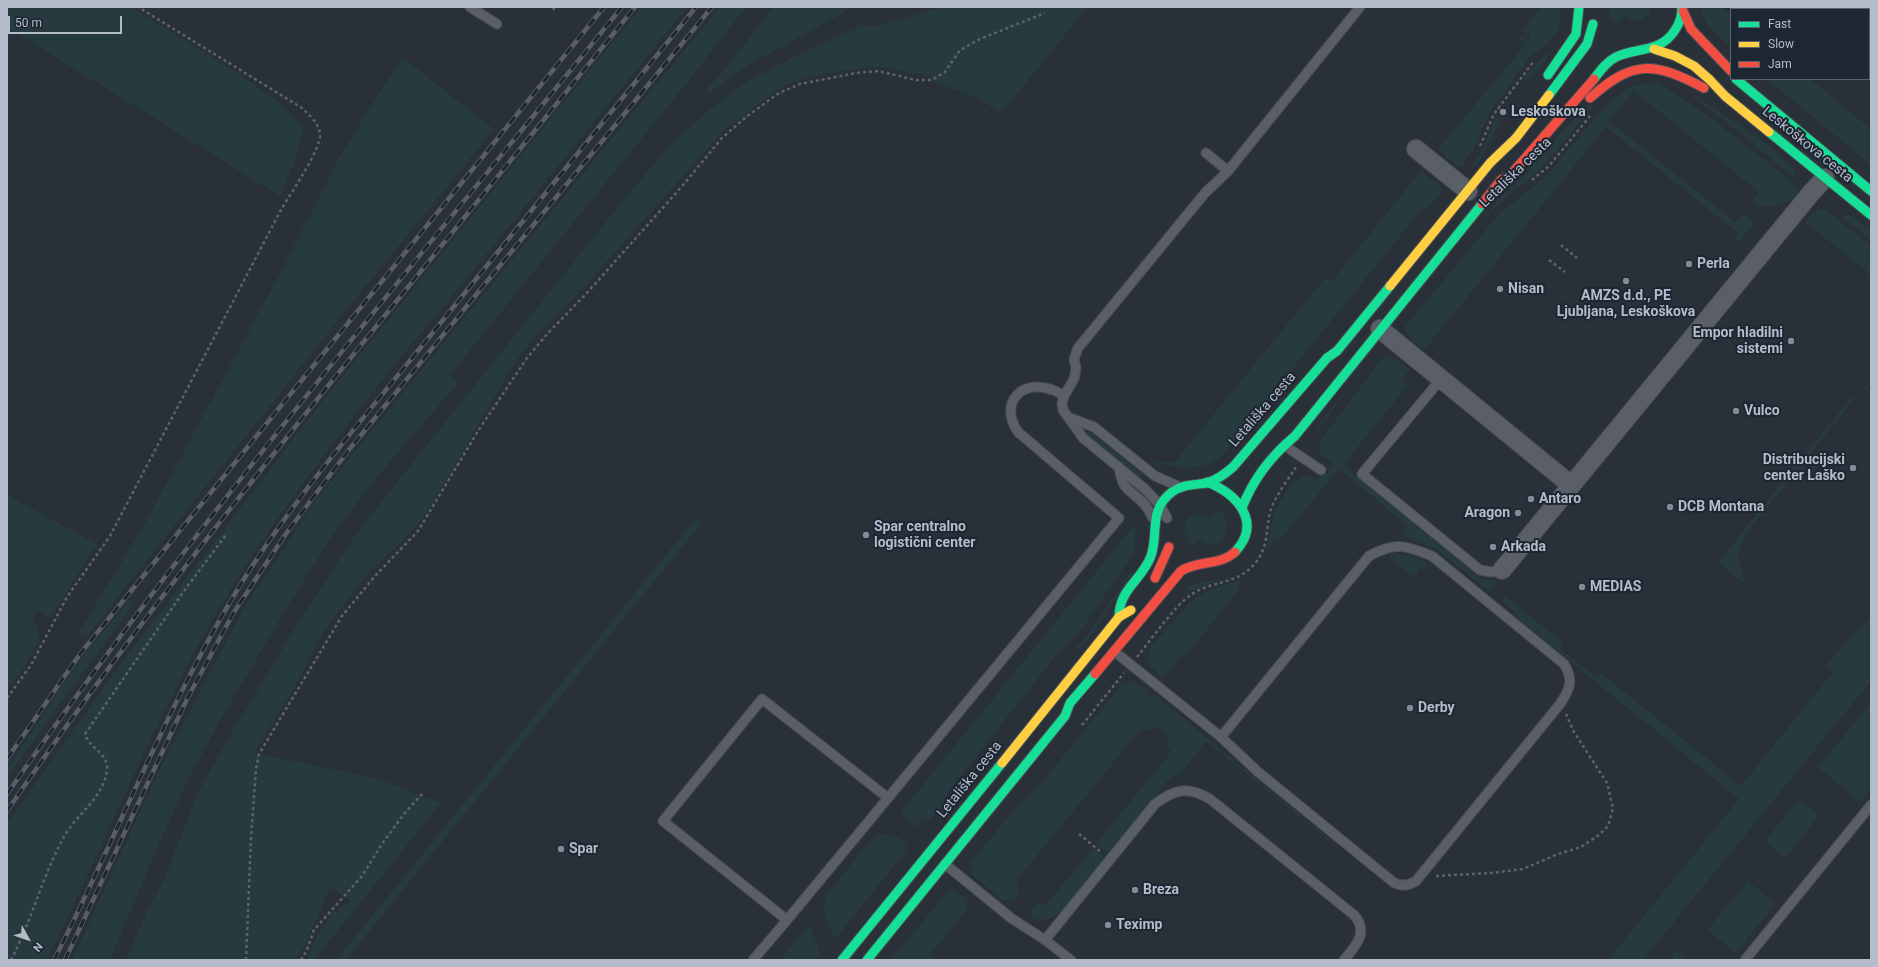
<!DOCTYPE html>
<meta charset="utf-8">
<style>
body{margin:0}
#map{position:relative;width:1878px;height:967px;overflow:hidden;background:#2a3038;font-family:Roboto,sans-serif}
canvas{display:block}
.frame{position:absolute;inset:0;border:8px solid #b4bcc9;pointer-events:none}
.legend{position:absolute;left:1730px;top:8px;width:140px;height:72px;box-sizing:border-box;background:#1d2633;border:1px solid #59626f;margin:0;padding:5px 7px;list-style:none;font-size:12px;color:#b4bcc9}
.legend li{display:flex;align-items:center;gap:8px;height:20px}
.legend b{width:20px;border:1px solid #59626f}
.north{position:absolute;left:8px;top:919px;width:40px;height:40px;-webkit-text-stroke:3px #1d2633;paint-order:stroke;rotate:130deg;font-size:11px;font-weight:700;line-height:16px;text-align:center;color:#b4bcc9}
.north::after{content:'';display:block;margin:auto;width:14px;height:18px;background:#b4bcc9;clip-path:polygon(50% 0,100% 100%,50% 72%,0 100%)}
.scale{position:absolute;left:8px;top:16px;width:114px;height:18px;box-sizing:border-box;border:2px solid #b4bcc9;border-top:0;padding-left:5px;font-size:12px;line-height:14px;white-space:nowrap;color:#b4bcc9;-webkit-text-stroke:3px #1d2633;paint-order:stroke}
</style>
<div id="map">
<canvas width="1878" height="967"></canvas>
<div class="frame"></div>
<ul class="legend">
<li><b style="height:5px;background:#16e098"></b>Fast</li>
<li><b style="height:5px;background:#ffcf43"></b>Slow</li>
<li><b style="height:5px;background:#f24e42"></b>Jam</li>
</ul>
<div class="north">N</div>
<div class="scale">50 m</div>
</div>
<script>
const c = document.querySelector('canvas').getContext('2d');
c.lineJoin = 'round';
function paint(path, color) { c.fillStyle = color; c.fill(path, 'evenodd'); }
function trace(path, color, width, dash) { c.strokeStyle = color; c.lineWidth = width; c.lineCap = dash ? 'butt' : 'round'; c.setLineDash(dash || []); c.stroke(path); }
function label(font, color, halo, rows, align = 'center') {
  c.font = font + ' Roboto,sans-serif'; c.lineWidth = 4; c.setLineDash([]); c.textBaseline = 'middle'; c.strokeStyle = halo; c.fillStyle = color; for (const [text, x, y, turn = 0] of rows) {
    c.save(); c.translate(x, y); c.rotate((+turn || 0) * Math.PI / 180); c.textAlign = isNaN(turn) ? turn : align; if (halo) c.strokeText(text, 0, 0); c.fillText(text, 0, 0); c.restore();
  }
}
const green = new Path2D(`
 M 7,7 L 131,7 L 227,66 L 278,101 L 300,122 L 304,130 L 294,163 L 280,196 L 7,27 Z
 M 641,7 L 687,7 C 617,94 546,181 475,268 C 392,367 309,468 239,576 C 162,696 111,833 47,960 L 7,960 L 7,824 L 116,670 L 324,399 Z
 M 720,7 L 746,7 L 689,80 L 450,375 L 459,382 L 376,478 L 332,536 L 286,609 L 223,715 L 187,782 L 154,855 L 110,960 L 72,960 L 163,762 L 243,610 L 312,506 L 368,435 Z
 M 773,7 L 854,7 L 749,65 L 709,93 L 706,89 L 730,63 Z
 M 945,7 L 1088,7 L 1001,113 L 979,99 L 935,82 L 927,74 L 912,74 L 886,67 L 869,67 L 816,75 L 783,86 L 724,130 L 570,303 L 532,340 L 515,362 L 426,514 L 399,545 L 380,561 L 358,585 L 324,631 L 301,676 L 254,753 L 376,778 L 441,803 L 314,960 L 306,960 L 319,933 L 332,913 L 351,901 L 330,888 L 303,949 L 295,960 L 126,960 L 147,911 L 164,880 L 196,797 L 225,744 L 300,620 L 354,537 L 375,510 L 629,193 L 674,141 L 712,108 L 748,81 L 803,52 L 863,25 L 869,27 Z
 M 1541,7 L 1561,7 L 1558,31 L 1549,42 L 1529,58 L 1489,114 L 1474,147 L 1462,166 L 1457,166 L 1438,149 L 1525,45 L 1519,40 L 1519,34 L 1528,41 L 1531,37 L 1522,30 Z
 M 1609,7 L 1651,7 L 1651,8 C 1649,22 1634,23 1625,16 L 1617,25 L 1611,17 Z
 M 1699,7 L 1721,7 L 1731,15 L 1731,47 L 1708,26 Z
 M 1554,49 L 1529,81 L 1524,78 L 1539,60 Z
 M 402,57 L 494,129 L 343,314 L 87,636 L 78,633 L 142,529 L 283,268 L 337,161 Z
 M 1767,79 L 1810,79 L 1871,129 L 1871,165 Z
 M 1648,83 L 1658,83 L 1705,113 L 1792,182 L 1796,187 L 1797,192 C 1791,203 1779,208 1766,205 L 1764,208 L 1752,201 L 1759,192 L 1634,91 L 1609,121 L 1735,222 L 1742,213 L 1755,223 L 1740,241 L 1736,240 L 1737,232 L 1606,127 L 1424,350 L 1410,339 L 1404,328 L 1498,215 L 1545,177 L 1597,116 L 1616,97 L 1632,86 Z
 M 1694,95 C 1722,114 1778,146 1796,173 L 1795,176 L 1793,177 L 1729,124 L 1693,97 Z
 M 1590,104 L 1595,106 L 1539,171 L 1505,198 L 1479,225 L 1497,201 L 1523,176 L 1566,127 Z
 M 1496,118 L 1501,121 L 1481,159 L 1473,169 L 1471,167 L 1481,152 Z
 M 1421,171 L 1441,186 L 1442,192 L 1434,202 L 1419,213 L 1296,364 L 1286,383 L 1221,456 C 1211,467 1193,468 1179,467 C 1174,467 1170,465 1166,465 C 1160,464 1156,467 1151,463 L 1153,460 L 1157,463 L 1175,462 L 1324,279 L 1332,281 Z
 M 1818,209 L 1826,210 L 1871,246 L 1871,275 L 1805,222 Z
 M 1848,214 L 1871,230 L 1871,240 L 1842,217 Z
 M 1384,356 C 1395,356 1402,363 1410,370 L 1402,379 L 1408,385 L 1343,465 L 1481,579 L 1494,580 L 1498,583 L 1490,592 L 1436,549 L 1409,539 L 1402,533 L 1408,526 L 1339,469 L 1279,541 L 1274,541 L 1271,545 L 1267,545 L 1275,511 L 1293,481 L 1299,480 L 1302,476 L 1310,476 L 1316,480 L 1320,476 L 1327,474 L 1333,463 L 1318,454 L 1321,450 L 1320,441 Z
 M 1371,358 L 1314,435 L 1318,425 Z
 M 1871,382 L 1871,386 L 1859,393 L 1744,536 L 1738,555 L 1744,580 L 1742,582 L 1718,562 L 1849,400 Z
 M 1089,431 L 1142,474 L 1139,478 L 1086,434 Z
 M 7,495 L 97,544 L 50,618 L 37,610 L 33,618 C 36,624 40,632 39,639 C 36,652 16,679 7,690 Z
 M 1219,510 C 1237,527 1222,556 1200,539 L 1192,548 C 1189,544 1186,539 1185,534 C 1181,515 1198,510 1211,519 Z
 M 695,519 L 701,524 L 346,960 L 336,960 Z
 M 1135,524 L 1135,547 L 1133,554 L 1079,633 L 1061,649 L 948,792 L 944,804 L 928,822 L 924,819 L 915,827 L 900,813 Z
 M 1390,554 C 1400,552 1419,558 1426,564 L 1426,571 L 1421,568 L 1414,577 L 1390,558 Z
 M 1132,570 L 1134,572 L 1085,644 L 1076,651 L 1075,647 L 1084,640 Z
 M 1226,578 L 1191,591 L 1188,591 L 1187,588 L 1199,582 Z
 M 1239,580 L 1241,583 L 1237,587 L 1238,591 L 1184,658 L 1181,656 L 1163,678 L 1147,663 L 1150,659 L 1148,653 L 1150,648 L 1183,610 L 1195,598 L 1212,589 Z
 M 1505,596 L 1564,643 L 1560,649 L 1597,678 L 1601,673 L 1741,786 L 1833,672 L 1826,666 L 1857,628 L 1860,629 L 1871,615 L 1871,681 L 1643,960 L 1608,960 L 1739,799 L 1515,616 L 1517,614 L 1501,601 Z
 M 129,600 L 134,603 L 7,777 L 7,769 L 76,665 Z
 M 1130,681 L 1148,690 L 1147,693 L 1152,697 L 1154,694 L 1333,842 L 1328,840 L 1206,741 L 1182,772 L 1166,782 L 1108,853 L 1096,844 L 1171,752 L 1167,745 L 1169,736 L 1157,726 L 1151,730 L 1141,729 L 1016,881 C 1020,889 1020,895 1013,901 L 1002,900 L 969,872 L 972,868 L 971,862 L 1017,806 L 1038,787 L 1120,687 L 1126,685 Z
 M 1871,703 L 1871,789 L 1860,802 L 1818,767 Z
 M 1799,799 L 1819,816 L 1785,858 L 1765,841 Z
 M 885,834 C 894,835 909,840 906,851 L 836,938 L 834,938 L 824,912 L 825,897 L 869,842 L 876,837 Z
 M 1093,848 L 1105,858 L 1061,912 L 1045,920 L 1034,919 L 1031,913 L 1032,908 L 1039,904 L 1046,905 Z
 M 1748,881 L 1776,904 L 1735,953 L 1707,930 Z
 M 950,889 L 955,890 L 968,900 L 964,905 L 968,909 L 930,955 L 936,960 L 891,960 Z
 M 809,924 L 820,951 L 815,960 L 780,960 Z
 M 1676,951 L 1687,960 L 1669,960 Z`);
const path = new Path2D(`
 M 553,10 L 555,7
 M 1498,108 L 1505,114
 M 1480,146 L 1494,114 L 1534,61
 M 1532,180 L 1549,166 L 1590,116
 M 1561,245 L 1577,258
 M 1549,260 L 1565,272
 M 1137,657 C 1150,641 1176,604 1192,594 C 1214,580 1238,585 1256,562 C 1268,547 1266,530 1270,512 C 1275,496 1287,481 1296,467
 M 7,698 L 31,665 L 67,597 L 110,536 L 282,208 C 291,193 322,148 320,133 C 318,122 309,115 302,108 L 138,7
 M 1082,725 L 1124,673
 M 1079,834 L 1102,853
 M 1436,876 L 1491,873 L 1523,869 L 1558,854 L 1581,847 L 1599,835 L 1608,826 L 1613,808 L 1607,783 L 1574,732 L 1566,714
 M 11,960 C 32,920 43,874 65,835 C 78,813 105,796 107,769 C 108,753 89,748 85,734 L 184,591 L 226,535
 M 246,960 L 251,838 L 256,769 L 259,754 L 342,616 L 375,576 L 418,531 L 478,431 L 527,358 L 548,333 L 586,294 L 684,184 L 722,138 L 746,117 L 779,93 L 800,84 L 856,73 L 878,71 L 916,80 L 932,80 L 945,72 L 960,50 L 980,39 L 1045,13
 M 301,960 L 306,952 L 314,930 L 362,876 L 382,844 L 404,814 L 423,793`);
const lane = new Path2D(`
 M 470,7 L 497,24
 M 1206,153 L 1228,171
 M 1441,379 L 1362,474 L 1480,570 L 1491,572 L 1502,570
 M 1070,418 L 1094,427 L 1155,476 L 1178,486
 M 1291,450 L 1321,470
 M 1119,467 C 1120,472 1121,481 1125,486 C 1134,497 1146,501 1152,517
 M 1167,518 L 1160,505 L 1145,489 L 1083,438 L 1063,410 L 1062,404 L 1064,396 L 1074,379 L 1076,368 L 1074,359 L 1078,348 L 1205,193 L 1228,171 L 1360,7
 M 1120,656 L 1221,737 L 1257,771 L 1393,882 C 1401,887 1408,886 1416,881 L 1560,704 C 1570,689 1574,680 1564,664 L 1432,556 C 1405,545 1395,542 1369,556 L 1221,737
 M 945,864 L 1011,918 L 1045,940 L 1071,960
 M 787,920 L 888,798
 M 1045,940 L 1155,804 C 1175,789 1187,786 1210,799 L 1354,915 C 1369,932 1356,946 1344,960
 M 753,960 L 787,920 L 663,821 L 762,699 L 888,798 L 1119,518 L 1018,432 C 998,403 1022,378 1053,390 C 1057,391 1060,394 1064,396
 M 1745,960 L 1871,805`);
const street = new Path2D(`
 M 1416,149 L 1468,191
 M 1380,329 L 1571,485
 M 1502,570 L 1811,193 L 1825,178`);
const fast = new Path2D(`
 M 1548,75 L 1576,34 L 1579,7
 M 1594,79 C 1600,71 1606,62 1616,57 C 1637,47 1661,53 1675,30 C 1680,23 1682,15 1682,7
 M 1736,79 L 1871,191
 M 1549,95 L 1587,44 L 1593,24
 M 1769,132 L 1871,215
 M 1207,482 C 1237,494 1263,522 1235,552
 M 1242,508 C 1253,479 1271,456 1295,436 L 1482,204
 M 1119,617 C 1119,589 1142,580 1151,556 C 1159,533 1148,510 1172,492 C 1183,484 1195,485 1207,483 C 1217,480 1225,474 1233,467 L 1327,358 L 1337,351 L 1390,286
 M 842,960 L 1002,763
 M 867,960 L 1065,716 L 1070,703 L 1095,674`);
const slow = new Path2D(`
 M 1654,49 L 1675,56 L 1694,66 L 1710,80 L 1725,96 L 1769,132
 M 1390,286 L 1490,163 L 1516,138 L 1549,95
 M 1002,763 L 1119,617 L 1131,610`);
const jam = new Path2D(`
 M 1683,11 L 1691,29 L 1731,71
 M 1590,98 C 1634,59 1654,62 1704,88
 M 1482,204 L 1501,180 L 1513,172 L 1594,79
 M 1155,578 L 1169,547
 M 1095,674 L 1181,571 C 1198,560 1220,566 1235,552`);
const rail = new Path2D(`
 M 7,759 L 80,654 L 604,7
 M 7,794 C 197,520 413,265 622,7
 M 7,811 C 124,640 253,478 383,318 C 467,214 551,111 635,7
 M 54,960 C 120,831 171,694 249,571 C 301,490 365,416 426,341 C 516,230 606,119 696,7
 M 65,960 L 188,697 L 234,612 L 285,535 L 348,451 L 712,7`);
const markers = [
 [1503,112,4,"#848b96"],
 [1689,264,4,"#848b96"],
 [1626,281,4,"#848b96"],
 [1500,289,4,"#848b96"],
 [1791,341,4,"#848b96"],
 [1736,411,4,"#848b96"],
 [1853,468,4,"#848b96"],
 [1531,499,4,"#848b96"],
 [1670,507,4,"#848b96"],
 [1518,513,4,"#848b96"],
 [866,535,4,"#848b96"],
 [1493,547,4,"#848b96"],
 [1582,587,4,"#848b96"],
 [1410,708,4,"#848b96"],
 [561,849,4,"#848b96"],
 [1135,890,4,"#848b96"],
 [1108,925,4,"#848b96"]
];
const poiNames = [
 ["Leskoškova",1511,112],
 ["Perla",1697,264],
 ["Nisan",1508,289],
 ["AMZS d.d., PE",1626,296,"center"],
 ["Ljubljana, Leskoškova",1626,312,"center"],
 ["Empor hladilni",1783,333,"right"],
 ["sistemi",1783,349,"right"],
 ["Vulco",1744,411],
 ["Distribucijski",1845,460,"right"],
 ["center Laško",1845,476,"right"],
 ["Antaro",1539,499],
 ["DCB Montana",1678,507],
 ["Aragon",1510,513,"right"],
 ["Spar centralno",874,527],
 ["logistični center",874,543],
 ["Arkada",1501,547],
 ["MEDIAS",1590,587],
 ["Derby",1418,708],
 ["Spar",569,849],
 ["Breza",1143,890],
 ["Teximp",1116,925]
];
const streetNames = [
 ["Leskoškova cesta",1807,145,39],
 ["Letališka cesta",1516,173,-44],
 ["Letališka cesta",1263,410,-49],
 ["Letališka cesta",970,780,-51]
];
paint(green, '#273a3e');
trace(lane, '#484c53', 11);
trace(street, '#484c53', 20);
trace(fast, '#484c53', 11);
trace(slow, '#484c53', 11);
trace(jam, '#484c53', 11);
trace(path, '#5d636a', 2.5, [3, 3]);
trace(lane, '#5a5e66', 9);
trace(street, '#5a5e66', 18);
trace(fast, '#16e098', 9);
trace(slow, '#ffcf43', 9);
trace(jam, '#f24e42', 9);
trace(rail, '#595d64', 4.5);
trace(rail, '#1d2633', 3, [9]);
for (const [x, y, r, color] of markers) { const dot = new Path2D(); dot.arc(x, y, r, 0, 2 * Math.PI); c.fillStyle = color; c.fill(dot); trace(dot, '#1d2633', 1.5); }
label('bold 14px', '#b4bcc9', '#1d2633', poiNames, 'left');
label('14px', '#b4bcc9', '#1d2633', streetNames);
</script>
